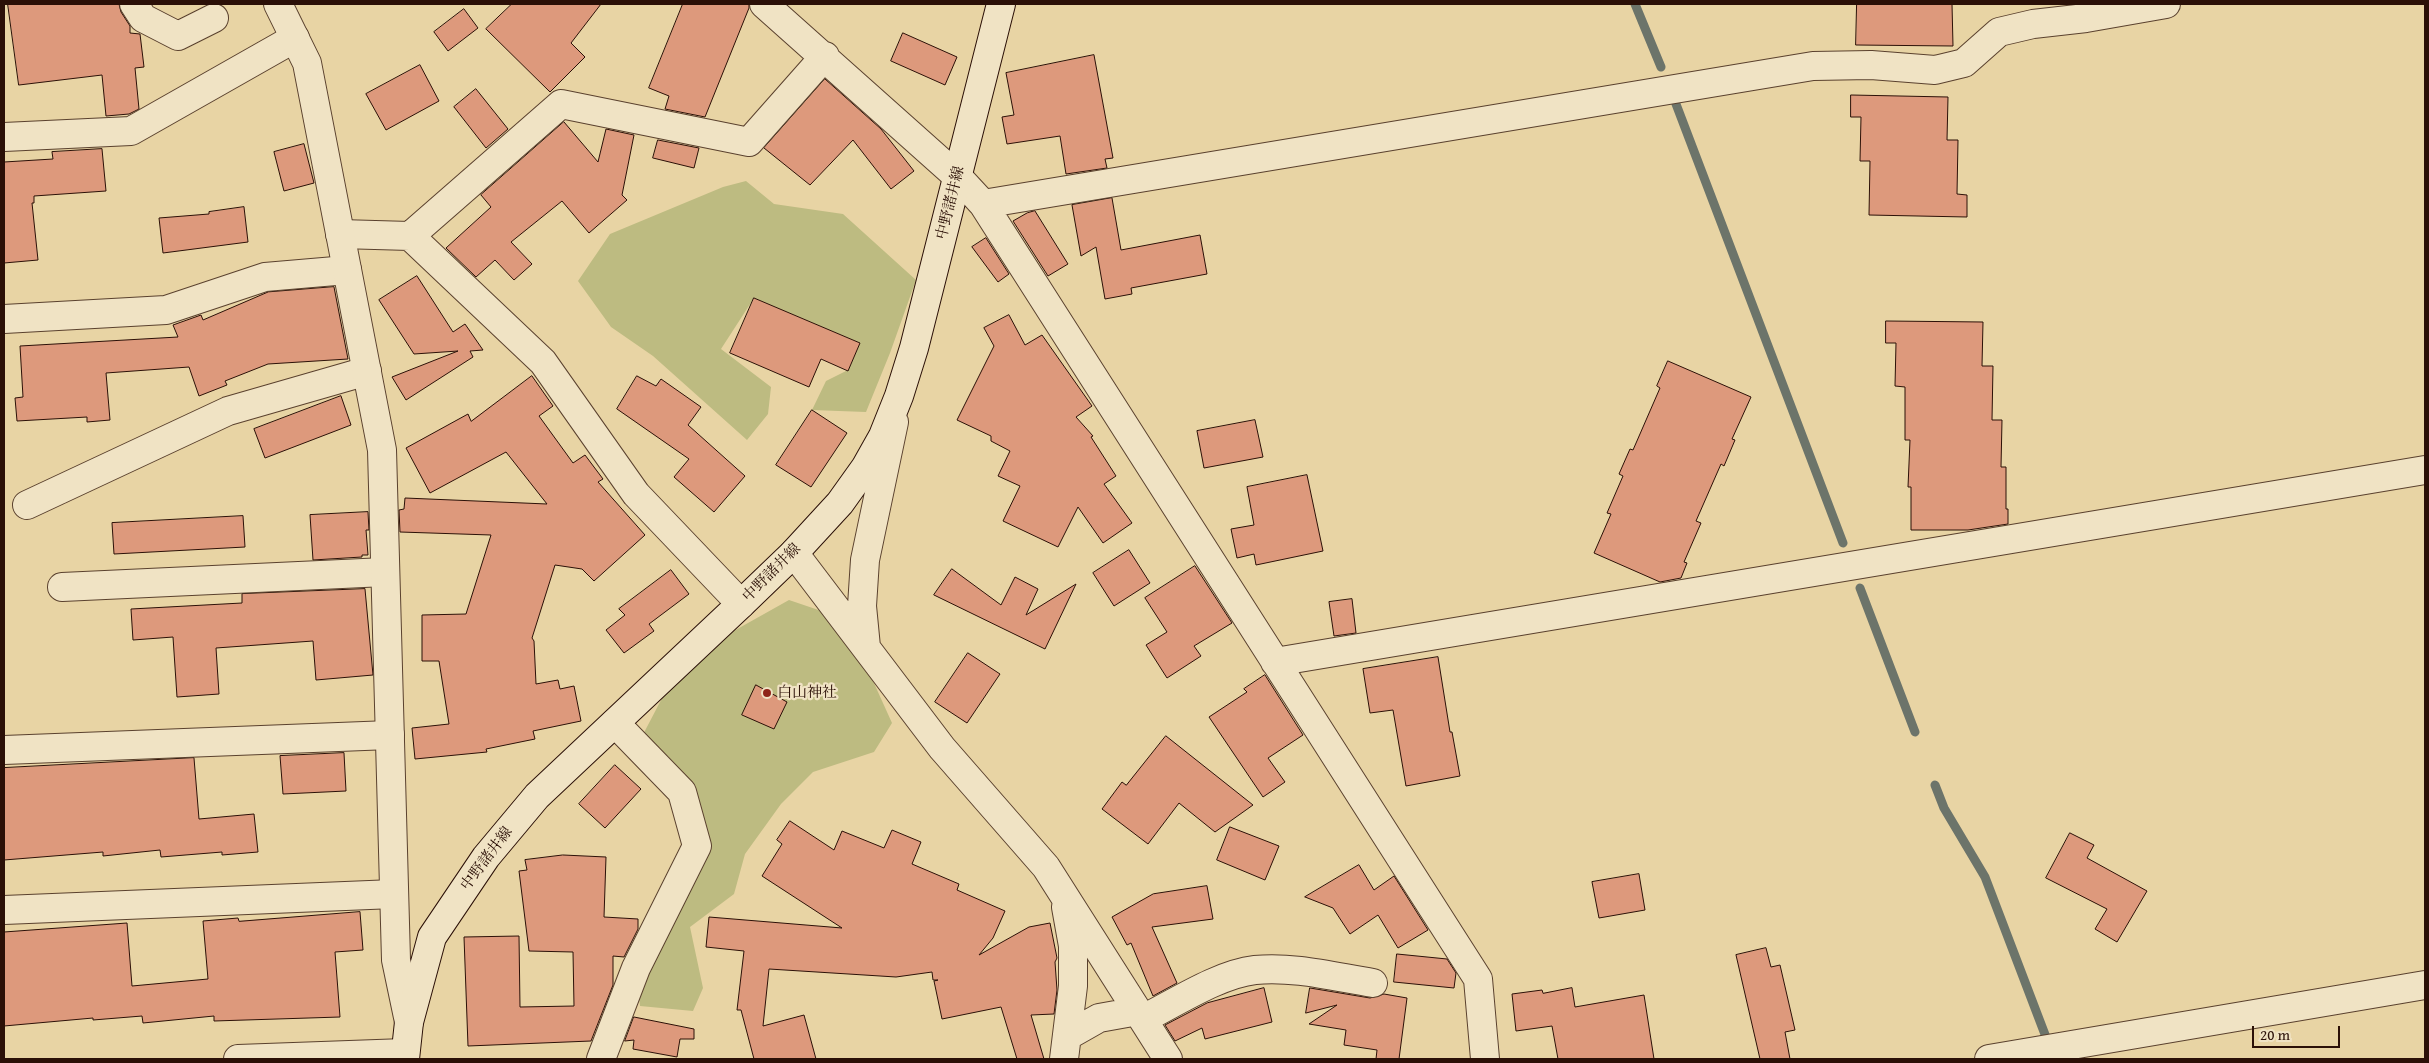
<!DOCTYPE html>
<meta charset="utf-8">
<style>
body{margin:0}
#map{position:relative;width:2429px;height:1063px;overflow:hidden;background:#e8d4a4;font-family:"Gentium Book Plus",serif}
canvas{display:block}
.frame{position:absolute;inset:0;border:5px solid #2b1007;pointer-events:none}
.scale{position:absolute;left:2252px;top:1026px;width:88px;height:22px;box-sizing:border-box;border:2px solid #2b1007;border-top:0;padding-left:6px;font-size:15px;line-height:18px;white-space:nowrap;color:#2b1007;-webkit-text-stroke:4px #f0e3c4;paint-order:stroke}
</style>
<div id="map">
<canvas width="2429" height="1063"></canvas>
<div class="frame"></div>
<div class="scale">20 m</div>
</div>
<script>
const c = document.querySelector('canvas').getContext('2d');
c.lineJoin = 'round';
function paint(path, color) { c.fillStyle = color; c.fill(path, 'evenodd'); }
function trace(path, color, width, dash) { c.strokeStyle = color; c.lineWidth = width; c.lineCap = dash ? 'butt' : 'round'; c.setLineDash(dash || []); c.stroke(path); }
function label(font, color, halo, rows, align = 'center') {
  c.font = font + ' "Gentium Book Plus","Noto Serif JP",serif'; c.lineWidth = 4.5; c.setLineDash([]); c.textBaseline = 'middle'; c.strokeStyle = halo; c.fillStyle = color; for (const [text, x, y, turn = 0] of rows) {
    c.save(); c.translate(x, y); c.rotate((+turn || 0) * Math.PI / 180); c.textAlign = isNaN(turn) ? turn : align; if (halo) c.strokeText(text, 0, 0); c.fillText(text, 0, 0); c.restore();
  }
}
const green = new Path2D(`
 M 746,181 L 774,204 L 843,214 L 916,280 L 890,353 L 866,412 L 812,410 L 826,381 L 848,370 L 860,343 L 754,298 L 721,349 L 771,387 L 768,414 L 747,440 L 653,356 L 611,327 L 578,281 L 610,234 L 723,187 Z
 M 789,600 L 845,619 L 892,723 L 874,752 L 813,772 L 781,804 L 745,854 L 734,894 L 690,927 L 703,988 L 693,1011 L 640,1006 L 636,968 L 697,846 L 682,792 L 637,746 L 682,660 Z`);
const stream = new Path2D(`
 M 1635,4 L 1661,67
 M 1676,104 L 1843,543
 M 1860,588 L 1915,732
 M 1935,785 L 1944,808 L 1985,877 L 2049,1045`);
const building = new Path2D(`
 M 8,4 L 119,4 L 121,12 L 130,26 L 130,33 L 140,34 L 144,67 L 135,68 L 139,109 L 129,114 L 106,116 L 102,75 L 19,85 Z
 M 512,4 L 601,4 L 571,43 L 585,57 L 550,92 L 486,29 Z
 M 683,4 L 749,4 L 749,8 L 705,117 L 665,109 L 669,96 L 649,88 Z
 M 1857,4 L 1952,4 L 1953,46 L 1856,45 Z
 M 464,9 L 478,28 L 448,51 L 434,32 Z
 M 903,33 L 957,57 L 945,85 L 891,61 Z
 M 1094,55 L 1113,158 L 1105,159 L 1107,168 L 1066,174 L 1060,136 L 1007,144 L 1002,117 L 1014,115 L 1006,73 Z
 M 420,65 L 439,101 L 386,130 L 366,94 Z
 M 825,79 L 881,129 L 914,171 L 891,189 L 853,140 L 810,185 L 764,148 Z
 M 476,89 L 508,129 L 486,148 L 454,107 Z
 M 1851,95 L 1948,97 L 1947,140 L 1958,140 L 1957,194 L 1967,195 L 1967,217 L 1869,215 L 1870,161 L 1860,161 L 1861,117 L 1851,117 Z
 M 564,122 L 598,162 L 606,129 L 634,135 L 622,195 L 627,200 L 589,233 L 562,201 L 511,242 L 532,264 L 514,280 L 495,260 L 476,277 L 446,248 L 491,207 L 481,195 Z
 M 658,140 L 699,148 L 694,168 L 653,158 Z
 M 304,144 L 314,183 L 284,191 L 274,152 Z
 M 102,149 L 106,191 L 34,196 L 34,203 L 32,203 L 38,260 L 4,263 L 4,162 L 53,159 L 52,152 Z
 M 1112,198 L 1121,250 L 1200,235 L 1207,274 L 1131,288 L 1132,294 L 1105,299 L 1096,247 L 1081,256 L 1072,205 Z
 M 244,207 L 248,242 L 163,253 L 159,218 L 209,214 L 209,212 Z
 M 1035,211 L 1068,264 L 1048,276 L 1013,221 L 1027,213 Z
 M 986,238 L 1009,274 L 998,282 L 972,247 Z
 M 417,276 L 453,332 L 465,324 L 483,350 L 470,351 L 473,357 L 406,400 L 392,377 L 458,351 L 414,354 L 379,300 Z
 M 334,287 L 348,359 L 268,364 L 225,381 L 227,385 L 199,396 L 189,367 L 106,373 L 110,420 L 87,422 L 87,417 L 17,421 L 15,398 L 23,397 L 20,346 L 178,337 L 173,325 L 201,315 L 203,320 L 268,292 Z
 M 754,298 L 860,343 L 848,371 L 821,359 L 809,387 L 730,353 Z
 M 1009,315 L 1025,345 L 1042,335 L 1092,406 L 1076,417 L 1093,436 L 1091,437 L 1116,476 L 1104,484 L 1132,523 L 1103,543 L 1078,507 L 1058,547 L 1003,521 L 1020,486 L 998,476 L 1010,451 L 991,441 L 991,436 L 957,420 L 994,346 L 984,328 Z
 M 1886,321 L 1983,322 L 1982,366 L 1993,366 L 1992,420 L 2002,420 L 2001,467 L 2006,467 L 2006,509 L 2008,509 L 2008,524 L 1968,530 L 1911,530 L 1911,487 L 1908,487 L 1910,440 L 1905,440 L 1905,387 L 1895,386 L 1896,343 L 1886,343 Z
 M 1668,361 L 1751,397 L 1732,439 L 1735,440 L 1724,466 L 1721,464 L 1696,521 L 1701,523 L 1684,562 L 1687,563 L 1681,578 L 1660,582 L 1594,553 L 1611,514 L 1607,513 L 1623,476 L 1619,474 L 1630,449 L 1633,450 L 1660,388 L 1657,386 Z
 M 532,376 L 553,406 L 539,416 L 573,463 L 585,455 L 603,479 L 598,482 L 645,535 L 594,581 L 582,569 L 555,565 L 532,638 L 534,641 L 536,684 L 558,680 L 560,689 L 574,686 L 581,721 L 533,731 L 535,739 L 486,749 L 487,752 L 415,759 L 412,728 L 449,724 L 439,661 L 422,661 L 422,615 L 466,614 L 491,535 L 400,532 L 399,510 L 404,509 L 405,498 L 547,504 L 506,452 L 430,493 L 406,448 L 468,414 L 471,421 Z
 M 637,376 L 656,386 L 661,379 L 701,407 L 688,425 L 745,476 L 714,512 L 674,477 L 689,459 L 617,409 Z
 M 341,396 L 351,425 L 265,458 L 254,429 Z
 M 812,410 L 847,433 L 811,487 L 776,465 Z
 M 1255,420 L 1263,457 L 1204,468 L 1197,431 Z
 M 1307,475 L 1323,551 L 1256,565 L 1254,554 L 1237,558 L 1231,529 L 1254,525 L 1247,487 Z
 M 368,512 L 369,530 L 366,530 L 368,555 L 362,555 L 362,557 L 313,560 L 310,515 Z
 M 243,516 L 245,547 L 114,554 L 112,523 Z
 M 1129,550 L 1150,583 L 1114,606 L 1093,573 Z
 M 1195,566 L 1232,623 L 1194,646 L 1201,656 L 1167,678 L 1146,645 L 1167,632 L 1145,598 Z
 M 952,569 L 1001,605 L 1015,577 L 1038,589 L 1026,615 L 1076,584 L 1045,649 L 934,595 Z
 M 671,570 L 689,594 L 649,624 L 654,631 L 624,653 L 606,630 L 625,615 L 619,609 Z
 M 365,589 L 373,675 L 316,680 L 313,641 L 216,648 L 219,694 L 177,697 L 173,637 L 133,640 L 131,609 L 242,603 L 242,594 Z
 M 1352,599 L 1356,633 L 1334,636 L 1329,602 Z
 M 968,653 L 1000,674 L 967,723 L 935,702 Z
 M 1438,657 L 1450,732 L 1452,732 L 1460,776 L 1406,786 L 1393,710 L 1370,713 L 1363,669 Z
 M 1265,675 L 1303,735 L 1268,758 L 1285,782 L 1263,797 L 1209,717 L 1247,692 L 1244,689 Z
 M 756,685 L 787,702 L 774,729 L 742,715 Z
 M 1166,736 L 1253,805 L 1215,832 L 1179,803 L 1148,844 L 1102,809 L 1122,782 L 1126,785 Z
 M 344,753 L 346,791 L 283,794 L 280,756 Z
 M 194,758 L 199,819 L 254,814 L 258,852 L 222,855 L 222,852 L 161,857 L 160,850 L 103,856 L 103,852 L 4,860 L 4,768 Z
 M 615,765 L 641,789 L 605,828 L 579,804 Z
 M 790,821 L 834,850 L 842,831 L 884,848 L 892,830 L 921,842 L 912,864 L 959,884 L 957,890 L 1005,911 L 993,938 L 979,955 L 1029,927 L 1050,923 L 1057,958 L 1055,962 L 1057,990 L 1054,1014 L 1031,1015 L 1044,1059 L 1017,1059 L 1001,1007 L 942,1019 L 934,981 L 938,980 L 933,980 L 932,972 L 896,977 L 769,969 L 763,1026 L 804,1015 L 816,1059 L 754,1059 L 741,1010 L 737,1010 L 744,951 L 706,947 L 709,917 L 842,928 L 762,876 L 782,844 L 777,840 Z
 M 1230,827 L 1279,846 L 1265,880 L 1217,860 Z
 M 2070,833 L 2094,845 L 2087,858 L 2147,891 L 2117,942 L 2095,929 L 2107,909 L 2046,878 Z
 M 563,855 L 606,857 L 604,917 L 638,919 L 638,929 L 624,957 L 613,956 L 613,985 L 591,1041 L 468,1046 L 464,937 L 519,936 L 520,1007 L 574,1006 L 573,952 L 529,951 L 519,871 L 527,870 L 525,860 Z
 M 1359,865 L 1374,890 L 1394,876 L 1428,930 L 1398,948 L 1378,915 L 1350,934 L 1333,908 L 1305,897 Z
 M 1639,874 L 1645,910 L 1599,918 L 1592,882 Z
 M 1207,886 L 1213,919 L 1152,927 L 1177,983 L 1153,996 L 1131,943 L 1127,945 L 1112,917 L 1153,894 Z
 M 360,912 L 363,950 L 335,952 L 340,1017 L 214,1021 L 214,1016 L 143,1023 L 142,1016 L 93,1020 L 93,1018 L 4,1026 L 4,932 L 127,923 L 132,986 L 208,979 L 203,921 L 238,918 L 239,921 Z
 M 1766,948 L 1771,967 L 1780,965 L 1795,1030 L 1785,1032 L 1790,1059 L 1760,1059 L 1736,955 Z
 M 1397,954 L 1447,959 L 1456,973 L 1454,988 L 1394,982 Z
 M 1264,988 L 1272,1022 L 1205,1039 L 1202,1028 L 1175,1041 L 1165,1025 L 1207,1003 Z
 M 1310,988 L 1370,998 L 1384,994 L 1407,998 L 1399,1059 L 1376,1059 L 1377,1050 L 1344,1045 L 1346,1030 L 1309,1024 L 1337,1005 L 1306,1013 Z
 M 1572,988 L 1575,1007 L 1644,995 L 1654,1059 L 1558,1059 L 1552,1026 L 1516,1031 L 1512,994 L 1542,990 L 1543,993 Z
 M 634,1017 L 694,1029 L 694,1039 L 680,1039 L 677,1057 L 633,1049 L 634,1040 L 625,1041 Z`);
const minor = new Path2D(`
 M 134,4 L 143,18 L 178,36 L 214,18
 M 764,4 L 958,177 L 983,204 L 1478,979 L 1485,1059
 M 4,137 L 131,131 L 295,38
 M 983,204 L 1813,66 L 1871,65 L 1935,70 L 1964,63 L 1999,32 L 2033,24 L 2086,18 L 2166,4
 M 340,234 L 410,236 L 543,362 L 636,494 L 741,604
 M 410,236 L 561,104 L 749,142 L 825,56
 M 4,319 L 166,310 L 265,277 L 347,270
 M 27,505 L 228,411 L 367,371
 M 794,553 L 942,748 L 1046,867 L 1168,1059
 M 62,587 L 385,572
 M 866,647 L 862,606 L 865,560 L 894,422
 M 1275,662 L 2425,470
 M 4,750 L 390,735
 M 4,910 L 394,894
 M 1143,1019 C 1175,1003 1219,974 1255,970 C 1293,966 1335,977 1373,983
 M 1069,1035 L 1099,1018 L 1138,1011
 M 238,1059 L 405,1053
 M 601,1059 L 636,968 L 697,846 L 682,792 L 615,723
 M 1064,1059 L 1073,986 L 1073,946 L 1066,907
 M 1989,1059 L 2425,985`);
const tertiary = new Path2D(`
 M 278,4 L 307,63 L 382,450 L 396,960 L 409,1022`);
const secondary = new Path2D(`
 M 405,1059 L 409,1022 L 432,937 L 486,857 L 537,796 L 741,604 L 794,553 L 840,503 L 865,468 L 883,436 L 899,396 L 914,348 L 1001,4`);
const markers = [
 [767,693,5,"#8f2418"]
];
const streetNames = [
 ["中野諸井線",951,203,-76],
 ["中野諸井線",772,573,-45],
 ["中野諸井線",487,859,-53]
];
const poiNames = [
 ["白山神社",777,693]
];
paint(green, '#bdbb81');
trace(stream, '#6c746a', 9);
paint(building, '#dd997c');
trace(building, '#2b1007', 1);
trace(minor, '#5a412e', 30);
trace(tertiary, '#5a412e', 30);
trace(secondary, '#2b1007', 30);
trace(minor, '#f0e3c4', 28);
trace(tertiary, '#f0e3c4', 28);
trace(secondary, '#f0e3c4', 28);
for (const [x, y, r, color] of markers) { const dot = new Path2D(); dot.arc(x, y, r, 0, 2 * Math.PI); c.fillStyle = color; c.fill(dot); trace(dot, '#f0e3c4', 2); }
label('15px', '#2b1007', '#f0e3c4', streetNames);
label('15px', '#2b1007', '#f0e3c4', poiNames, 'left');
</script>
